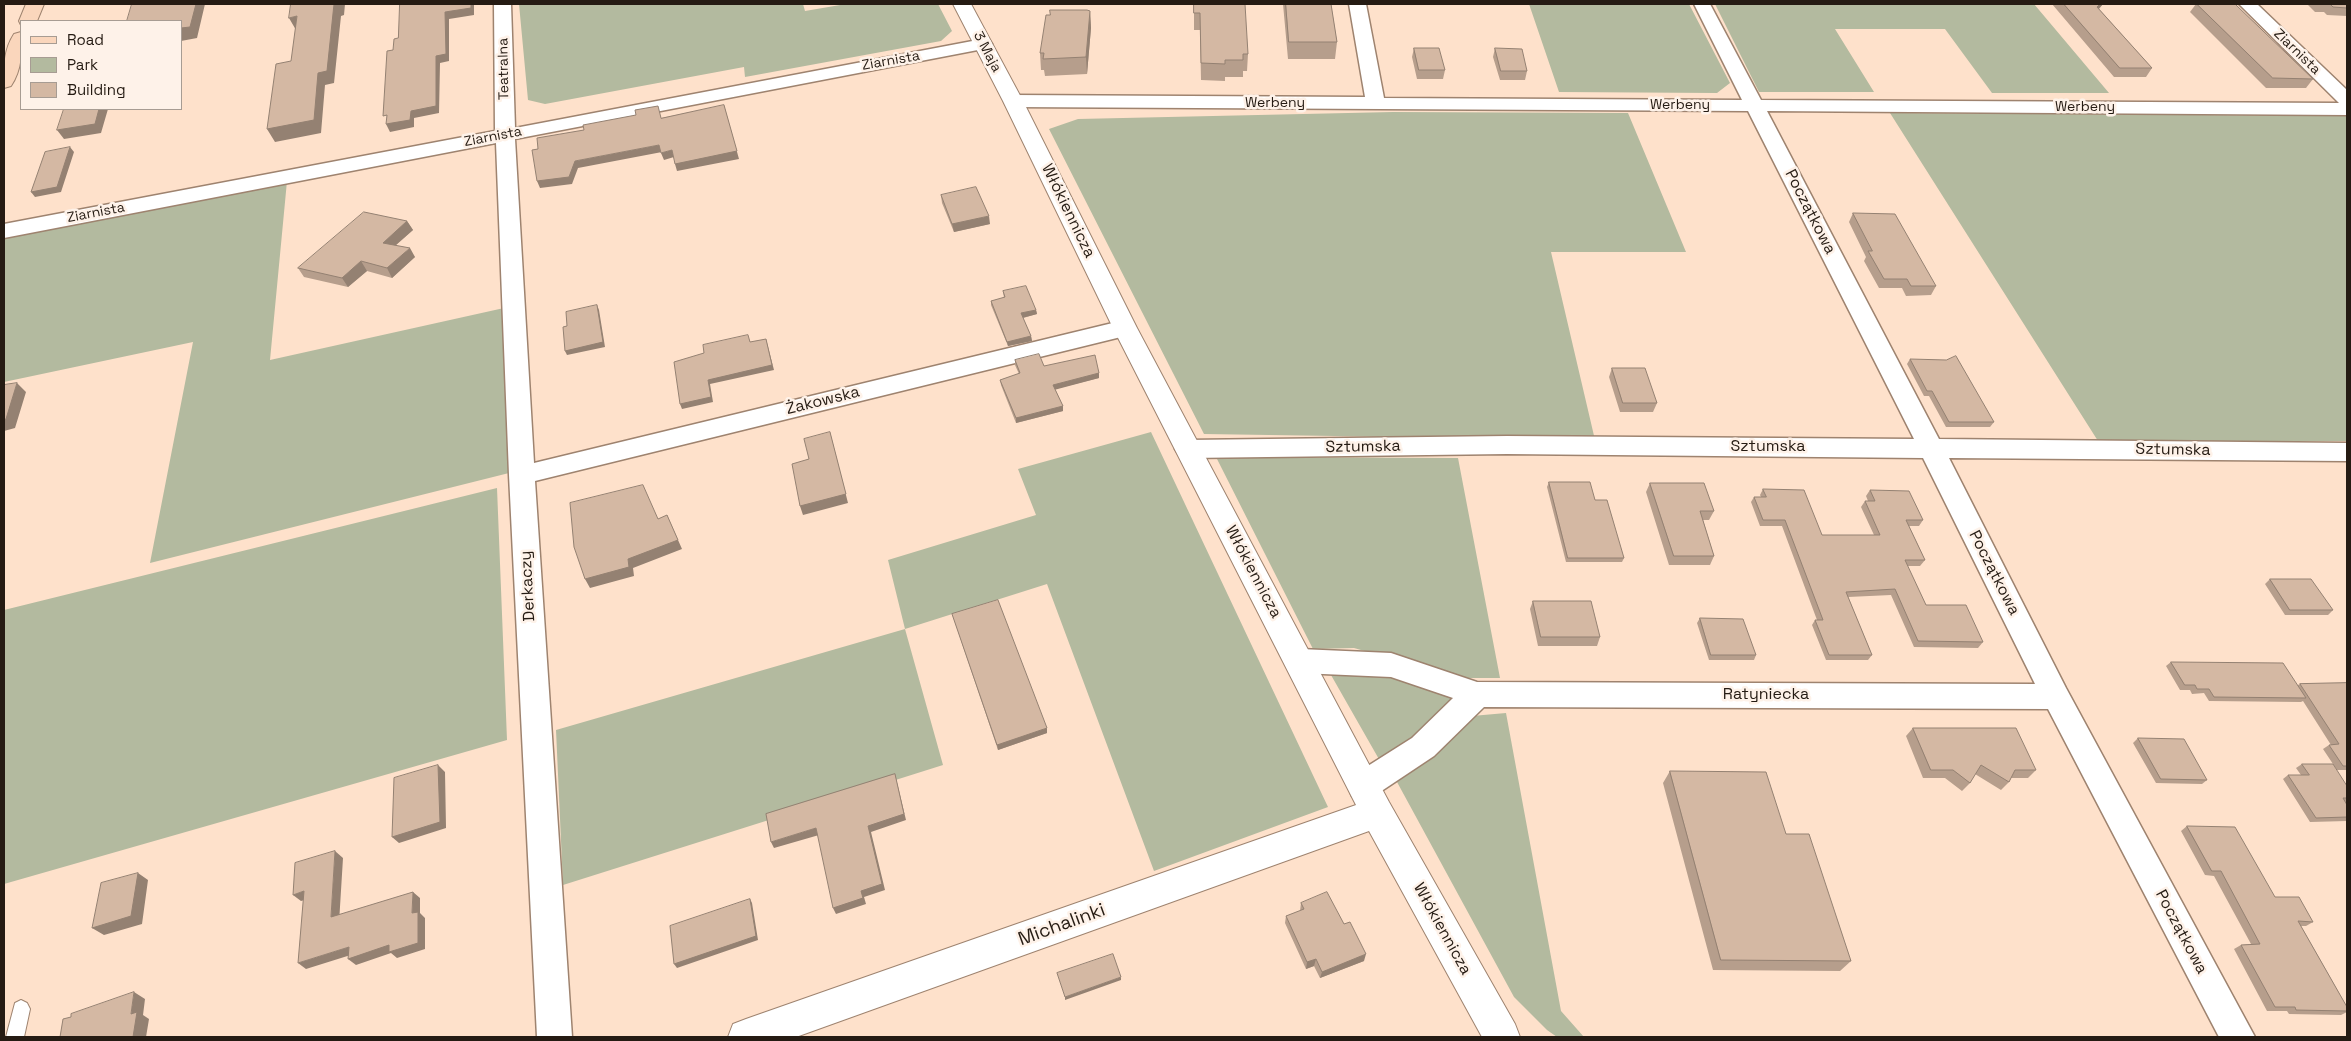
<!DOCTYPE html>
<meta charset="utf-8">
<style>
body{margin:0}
#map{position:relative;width:2351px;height:1041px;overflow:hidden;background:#fee1cb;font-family:"Space Grotesk",sans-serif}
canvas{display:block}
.frame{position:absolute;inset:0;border:5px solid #251b13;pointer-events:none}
.legend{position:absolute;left:20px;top:20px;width:162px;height:90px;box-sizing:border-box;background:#fef2e9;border:1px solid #a79c93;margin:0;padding:6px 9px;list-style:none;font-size:15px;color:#251b13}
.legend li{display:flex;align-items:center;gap:10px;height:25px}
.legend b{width:25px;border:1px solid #a79c93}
</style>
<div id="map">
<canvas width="2351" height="1041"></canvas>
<div class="frame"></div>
<ul class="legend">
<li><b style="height:6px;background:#fad6bc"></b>Road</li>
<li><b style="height:14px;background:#b3ba9f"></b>Park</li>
<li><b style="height:14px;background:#d4b8a3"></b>Building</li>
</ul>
</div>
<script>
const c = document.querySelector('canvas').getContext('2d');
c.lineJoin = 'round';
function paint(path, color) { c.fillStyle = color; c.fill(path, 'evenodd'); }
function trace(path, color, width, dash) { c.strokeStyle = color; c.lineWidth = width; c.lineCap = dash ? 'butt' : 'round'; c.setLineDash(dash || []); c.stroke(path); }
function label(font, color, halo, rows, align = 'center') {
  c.font = font + ' "Space Grotesk",sans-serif'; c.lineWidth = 5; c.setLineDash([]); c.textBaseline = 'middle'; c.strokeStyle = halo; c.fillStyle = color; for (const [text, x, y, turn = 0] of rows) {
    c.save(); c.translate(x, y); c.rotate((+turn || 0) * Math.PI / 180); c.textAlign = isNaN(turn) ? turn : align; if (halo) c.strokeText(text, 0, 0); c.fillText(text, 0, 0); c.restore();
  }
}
const green = new Path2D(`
 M 519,4 L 803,4 L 805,11 L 846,4 L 938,4 L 952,31 L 941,41 L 745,77 L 744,67 L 545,104 L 528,100 Z
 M 1529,4 L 1689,4 L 1730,83 L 1717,93 L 1559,92 Z
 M 1715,4 L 2034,4 L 2109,93 L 1992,93 L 1945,29 L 1835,29 L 1874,92 L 1759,92 Z
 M 1393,112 L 1628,113 L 1686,252 L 1551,252 L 1595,440 L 1204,434 L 1049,129 L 1078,119 Z
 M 1890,113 L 2347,116 L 2347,441 L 2098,441 Z
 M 287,181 L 270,360 L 504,308 L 513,472 L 150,563 L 193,342 L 4,382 L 4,236 Z
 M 1151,432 L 1328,807 L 1154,871 L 1047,584 L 905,629 L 943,765 L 563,885 L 556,730 L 905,629 L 888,560 L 1036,515 L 1018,469 Z
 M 1216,457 L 1458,458 L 1500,678 L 1459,678 L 1354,648 L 1313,649 Z
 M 497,488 L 507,740 L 4,884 L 4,610 Z
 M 1327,668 L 1390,673 L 1452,694 L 1449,709 L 1431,726 L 1380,761 Z
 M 1506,713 L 1561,1011 L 1584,1037 L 1557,1037 L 1547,1030 L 1514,997 L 1397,782 L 1472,716 Z`);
const service = new Path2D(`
 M 21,1000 L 27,1003 L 30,1009 L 24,1037 L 6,1037 L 15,1003 Z`);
const minor = new Path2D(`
 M 494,4 L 511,4 L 515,128 L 983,39 L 989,40 L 992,44 L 989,48 L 983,49 L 515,139 L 534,463 L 1125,320 L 1133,323 L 1136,328 L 1133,333 L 1125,336 L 535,481 L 572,1037 L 537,1037 L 509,475 L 496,143 L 4,238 L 4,224 L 495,131 Z
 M 1349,4 L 1366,4 L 1384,98 L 1742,100 L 1694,4 L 1710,4 L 1761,100 L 2339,103 L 2239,4 L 2257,4 L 2347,90 L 2347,115 L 1767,111 L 1939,439 L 2347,443 L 2347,461 L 1949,458 L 2066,688 L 2255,1037 L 2219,1037 L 2048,709 L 1484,707 L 1434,756 L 1374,796 L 1363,800 L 1352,796 L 1348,786 L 1352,776 L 1412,738 L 1453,698 L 1391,677 L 1300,673 L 1290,669 L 1286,661 L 1290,653 L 1300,649 L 1391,653 L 1477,682 L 2035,684 L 1923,458 L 1507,454 L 1188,458 L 1179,455 L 1175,449 L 1179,443 L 1188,440 L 1507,436 L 1914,439 L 1748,111 L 1013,107 L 1006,105 L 1004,101 L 1006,97 L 1013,95 L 1365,97 Z`);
const tertiary = new Path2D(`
 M 953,4 L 971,4 L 1023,101 L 1137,328 L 1389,802 L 1515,1024 L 1520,1037 L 1482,1037 L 1369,831 L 796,1037 L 728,1037 L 733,1024 L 746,1019 L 1356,805 L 1113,328 L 1003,101 Z`);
const secondary = new Path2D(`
 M 26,4 L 44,4 L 37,21 L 21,21 L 21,25 L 19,21 Z
 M 21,32 C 22,51 22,70 11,86 L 4,88 C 4,68 3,51 14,34 Z`);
const wall = new Path2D(`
 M 1194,4 L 1248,54 L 1247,71 L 1243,71 L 1243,77 L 1225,77 L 1225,81 L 1201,80 L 1200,30 L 1194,30 Z
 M 1283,4 L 1331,4 L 1337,42 L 1335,59 L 1288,59 Z
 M 2052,4 L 2103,4 L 2099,9 L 2152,68 L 2146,77 L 2114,77 Z
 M 2196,4 L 2235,4 L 2313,79 L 2306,88 L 2266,88 L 2190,12 Z
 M 2307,4 L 2347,4 L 2347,16 L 2327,15 L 2324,12 L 2315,12 Z
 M 1090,11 L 1091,28 L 1087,74 L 1045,76 L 1044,70 L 1041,70 L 1040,53 Z
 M 1414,48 L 1445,70 L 1443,79 L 1417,79 L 1412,57 Z
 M 1495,48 L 1527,71 L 1525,80 L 1500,80 L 1493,57 Z
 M 941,195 L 990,224 L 954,232 L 942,203 Z
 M 1853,213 L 1936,286 L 1931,295 L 1906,296 L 1902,288 L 1879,288 L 1864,261 L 1866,257 L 1849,222 Z
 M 407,221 L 413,230 L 396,245 L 415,257 L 392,278 L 367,271 L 348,287 L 304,277 L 298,268 Z
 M 1003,291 L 1036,310 L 1037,314 L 1023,318 L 1031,336 L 1032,341 L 1008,346 L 991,305 L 991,301 L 1004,298 Z
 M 1910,359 L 1994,422 L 1990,427 L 1946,427 L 1929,396 L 1924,396 L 1907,364 Z
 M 1015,360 L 1044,366 L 1099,373 L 1099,378 L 1055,389 L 1063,406 L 1063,411 L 1016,423 L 1001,385 L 1000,380 L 1019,374 L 1015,365 Z
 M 1612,368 L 1657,403 L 1653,412 L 1620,412 L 1609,377 Z
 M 1549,482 L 1595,500 L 1624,558 L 1622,562 L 1566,562 L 1547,487 Z
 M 1650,483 L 1714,511 L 1709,520 L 1703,520 L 1714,556 L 1710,565 L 1669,565 L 1646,492 Z
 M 1763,489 L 1822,535 L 1874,535 L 1861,507 L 1865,501 L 1868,501 L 1866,496 L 1870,490 L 1923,520 L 1919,526 L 1909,526 L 1925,560 L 1920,566 L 1907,566 L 1926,605 L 1983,642 L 1978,648 L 1914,647 L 1891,595 L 1848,597 L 1872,655 L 1868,660 L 1826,660 L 1812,625 L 1815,620 L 1817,620 L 1782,526 L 1760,526 L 1751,502 L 1754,497 L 1761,497 L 1760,495 Z
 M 2270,579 L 2333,610 L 2328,615 L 2285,615 L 2265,584 Z
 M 1533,601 L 1600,637 L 1597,646 L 1538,646 L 1530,609 Z
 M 952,614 L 1047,733 L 998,750 Z
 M 1700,618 L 1756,655 L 1754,660 L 1709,660 L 1697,623 Z
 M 2171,662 L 2298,685 L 2300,684 L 2347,683 L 2347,770 L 2337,770 L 2323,749 L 2329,745 L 2331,745 L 2303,701 L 2301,702 L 2209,701 L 2204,693 L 2192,694 L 2190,690 L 2180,690 L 2166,666 Z
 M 1913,728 L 2036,770 L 2028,778 L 2011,778 L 2009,782 L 2001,790 L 1975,774 L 1970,783 L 1962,791 L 1945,778 L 1923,778 L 1906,736 Z
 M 2138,738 L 2207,780 L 2202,784 L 2156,783 L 2133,743 Z
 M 2302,764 L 2347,786 L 2347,802 L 2345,802 L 2347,805 L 2347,821 L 2310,822 L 2283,779 L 2288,775 L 2301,775 L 2296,768 Z
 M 1670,771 L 1786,834 L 1851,961 L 1840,971 L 1713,970 L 1663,783 Z
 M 2187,826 L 2275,897 L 2313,922 L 2306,926 L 2301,926 L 2347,1007 L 2347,1012 L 2341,1015 L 2289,1014 L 2287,1011 L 2267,1011 L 2234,949 L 2241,945 L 2251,944 L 2214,876 L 2205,875 L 2181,831 Z
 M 1301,903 L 1344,924 L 1364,961 L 1320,978 L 1314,966 L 1306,969 L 1285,923 L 1286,916 L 1300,911 Z`);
const shadedWall = new Path2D(`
 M 196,4 L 205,4 L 197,38 L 181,41 L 181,28 Z
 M 334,4 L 345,4 L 344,15 L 341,16 L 334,83 L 325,85 L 321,133 L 275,142 L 267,129 L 318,73 Z
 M 471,4 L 474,4 L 474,15 L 449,19 L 449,61 L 440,63 L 439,113 L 414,118 L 414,127 L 390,132 L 386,124 L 411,111 L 445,12 Z
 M 2100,4 L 2103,4 L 2092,16 L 2097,7 Z
 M 1090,11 L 1091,28 L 1087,74 L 1086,57 Z
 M 297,16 L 296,30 L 289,18 Z
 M 724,105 L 739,159 L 677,171 L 675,164 Z
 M 99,109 L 108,109 L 101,133 L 64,139 L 57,130 Z
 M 659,145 L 662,152 L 578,168 L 572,184 L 540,188 L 537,181 L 575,161 Z
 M 70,147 L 74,152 L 61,192 L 35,197 L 31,192 Z
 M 672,150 L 674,157 L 664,160 L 661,153 Z
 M 989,216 L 990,224 L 954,232 L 952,224 Z
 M 407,221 L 413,230 L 388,252 L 383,243 Z
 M 410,248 L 415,257 L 392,278 L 387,268 Z
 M 361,261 L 367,271 L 348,287 L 342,278 Z
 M 597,305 L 599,310 L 605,347 L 567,355 L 565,351 Z
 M 1036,310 L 1037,314 L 1022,318 L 1021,313 Z
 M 1031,336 L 1032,341 L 1008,346 L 1007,342 Z
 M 766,339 L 774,370 L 710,384 L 713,402 L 682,409 L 680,404 L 708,380 Z
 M 1099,373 L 1099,378 L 1054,390 L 1053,385 Z
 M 17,383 L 26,392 L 15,428 L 4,431 L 4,420 Z
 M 1063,406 L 1063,411 L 1016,423 L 1016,418 Z
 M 830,432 L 848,503 L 803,515 L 800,506 Z
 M 667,515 L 682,549 L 633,568 L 634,576 L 590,588 L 585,579 L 628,559 Z
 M 1047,728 L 1047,733 L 998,750 L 997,745 Z
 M 438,765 L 445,772 L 446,828 L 399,843 L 392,837 Z
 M 895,774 L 906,820 L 871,832 L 885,890 L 864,897 L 866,904 L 836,914 L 833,908 L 861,891 L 868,826 Z
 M 816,828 L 819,835 L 774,848 L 771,842 Z
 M 335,851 L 343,858 L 339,923 L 331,917 Z
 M 138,873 L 148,880 L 142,924 L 104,935 L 92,928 Z
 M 304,891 L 312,898 L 301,901 L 293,895 Z
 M 413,892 L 420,898 L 420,913 L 425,918 L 425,949 L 397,958 L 391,953 L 356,965 L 348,959 L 412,913 Z
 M 750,899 L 752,903 L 758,940 L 677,968 L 674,964 Z
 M 349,947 L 357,953 L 306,969 L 298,963 Z
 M 1366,954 L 1364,961 L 1320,978 L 1322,972 Z
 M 1316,959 L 1314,966 L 1306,969 L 1307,962 Z
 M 1121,977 L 1121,980 L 1065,1000 L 1065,997 Z
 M 134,992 L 145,999 L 143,1015 L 149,1019 L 146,1037 L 133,1037 L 131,1014 Z`);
const building = new Path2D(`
 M 132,4 L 196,4 L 190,27 L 181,28 L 181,21 L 127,21 Z
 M 291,4 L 334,4 L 327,71 L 318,73 L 314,120 L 267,129 L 276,64 L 291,61 L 297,16 L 289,18 Z
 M 400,4 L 471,4 L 471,8 L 445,12 L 446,54 L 436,56 L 436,106 L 411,111 L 410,120 L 386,124 L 387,115 L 383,116 L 387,51 L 393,50 L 394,39 L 398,38 Z
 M 1194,4 L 1245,4 L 1248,54 L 1243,54 L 1243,60 L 1225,60 L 1225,64 L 1201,63 L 1200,13 L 1194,13 Z
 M 1286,4 L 1331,4 L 1337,42 L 1289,42 Z
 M 2064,4 L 2100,4 L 2097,7 L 2152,68 L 2120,68 Z
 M 2197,4 L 2235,4 L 2313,79 L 2273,78 Z
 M 2324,4 L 2347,4 L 2347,8 L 2333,7 L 2330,4 Z
 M 1050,10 L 1087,10 L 1090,11 L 1086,57 L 1043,59 L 1044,53 L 1040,53 L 1046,15 L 1050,15 Z
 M 1414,48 L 1439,48 L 1445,70 L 1419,70 Z
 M 1495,48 L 1522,49 L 1527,71 L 1501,71 Z
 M 724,105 L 737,151 L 675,164 L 672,150 L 661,153 L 659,145 L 575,161 L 569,177 L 537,181 L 532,150 L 538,149 L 537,138 L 584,130 L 583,125 L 636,115 L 635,110 L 658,106 L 661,118 Z
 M 64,109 L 99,109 L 95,124 L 57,130 Z
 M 70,147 L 57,187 L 31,192 L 45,152 Z
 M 976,187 L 989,216 L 952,224 L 941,195 Z
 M 364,212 L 407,221 L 383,243 L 410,248 L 387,268 L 361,261 L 342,278 L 298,268 Z
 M 1853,213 L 1895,214 L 1936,286 L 1911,286 L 1907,279 L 1884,279 L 1868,251 L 1872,251 Z
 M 1026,286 L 1036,310 L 1021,313 L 1031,336 L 1007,342 L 991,301 L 1005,297 L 1003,291 Z
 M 597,305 L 603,342 L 565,351 L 563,327 L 567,326 L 566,312 Z
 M 748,335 L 750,342 L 766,339 L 772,365 L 708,380 L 711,397 L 680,404 L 674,362 L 704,353 L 703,345 Z
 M 1039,354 L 1044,366 L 1095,355 L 1099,373 L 1053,385 L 1063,406 L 1016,418 L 1000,380 L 1020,373 L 1015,360 Z
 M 1956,356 L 1994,422 L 1949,422 L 1932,391 L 1927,391 L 1910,359 L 1946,360 Z
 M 1612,368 L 1645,368 L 1657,403 L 1623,403 Z
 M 17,383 L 6,419 L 4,420 L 4,385 Z
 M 830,432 L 846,494 L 800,506 L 792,464 L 809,459 L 804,439 Z
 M 1549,482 L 1590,482 L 1595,500 L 1607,500 L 1624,558 L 1568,558 Z
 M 1650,483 L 1704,483 L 1714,511 L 1700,511 L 1714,556 L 1674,556 Z
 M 643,485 L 658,519 L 667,515 L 678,540 L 628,559 L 629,567 L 585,579 L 574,547 L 570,503 Z
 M 1763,489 L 1804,490 L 1822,535 L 1880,535 L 1865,501 L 1875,501 L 1870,490 L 1909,491 L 1923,520 L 1906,520 L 1925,560 L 1905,560 L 1926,605 L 1966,605 L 1983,642 L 1918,641 L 1895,589 L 1846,592 L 1872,655 L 1829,655 L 1815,620 L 1823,620 L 1785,520 L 1763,520 L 1754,497 L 1766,497 Z
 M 2270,579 L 2311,579 L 2333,610 L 2290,610 Z
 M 998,600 L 1047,728 L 997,745 L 952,614 Z
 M 1533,601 L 1591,601 L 1600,637 L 1541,637 Z
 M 1700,618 L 1743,619 L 1756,655 L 1711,655 Z
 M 2171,662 L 2283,663 L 2306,698 L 2214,697 L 2209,689 L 2197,689 L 2195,685 L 2185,685 Z
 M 2347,683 L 2347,766 L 2343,766 L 2329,745 L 2339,744 L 2300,684 Z
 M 1913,728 L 2016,728 L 2036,770 L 2015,770 L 2009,782 L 1981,765 L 1970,783 L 1953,770 L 1931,770 Z
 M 2138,738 L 2184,739 L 2207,780 L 2161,779 Z
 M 2302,764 L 2333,764 L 2347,786 L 2347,798 L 2343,798 L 2347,805 L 2347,817 L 2316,818 L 2288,775 L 2309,775 Z
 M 438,765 L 440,822 L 392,837 L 394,778 Z
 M 1670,771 L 1766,772 L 1786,834 L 1809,834 L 1851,961 L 1721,960 Z
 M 895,774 L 904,814 L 868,826 L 882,884 L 861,891 L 863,898 L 833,908 L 816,828 L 771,842 L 766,814 Z
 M 2187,826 L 2235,827 L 2275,897 L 2299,897 L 2313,922 L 2298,921 L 2347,1007 L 2347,1011 L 2296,1010 L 2295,1007 L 2275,1007 L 2241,945 L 2260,944 L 2221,871 L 2212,871 Z
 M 335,851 L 331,917 L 413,892 L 412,913 L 418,912 L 418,943 L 389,952 L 389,945 L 348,959 L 349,947 L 298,963 L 304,891 L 293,895 L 295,863 Z
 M 138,873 L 131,916 L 92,928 L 101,883 Z
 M 1327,892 L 1344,924 L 1350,922 L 1366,954 L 1322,972 L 1316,959 L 1307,962 L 1286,916 L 1304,909 L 1301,903 Z
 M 750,899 L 756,936 L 674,964 L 670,926 Z
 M 1113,954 L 1121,977 L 1065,997 L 1057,973 Z
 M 134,992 L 131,1014 L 137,1012 L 133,1037 L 60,1037 L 63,1019 L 71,1017 L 71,1014 Z`);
const farStreetnames = [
 ["3 Maja",987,52,62],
 ["Ziarnista",2297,52,44],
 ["Ziarnista",891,61,-10],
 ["Teatralna",504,69,-91],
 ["Werbeny",1275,103],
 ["Werbeny",1680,105],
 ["Werbeny",2085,107],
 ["Ziarnista",493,137,-11],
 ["Ziarnista",96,213,-11]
];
const streetNames = [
 ["Włókiennicza",1068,211,64],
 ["Początkowa",1810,212,63],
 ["Żakowska",823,401,-14],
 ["Sztumska",1363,447,-1],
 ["Sztumska",1768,447],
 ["Sztumska",2173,450,1],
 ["Włókiennicza",1253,572,62],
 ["Początkowa",1994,573,63],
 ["Derkaczy",528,586,-93],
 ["Ratyniecka",1766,695],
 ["Włókiennicza",1442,929,61],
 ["Początkowa",2181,932,62]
];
const nearStreetnames = [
 ["Michalinki",1062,925,-20]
];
paint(green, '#b3ba9f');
trace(service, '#9e836f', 2);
trace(minor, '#9e836f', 3);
trace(tertiary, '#9e836f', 2);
trace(secondary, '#9e836f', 2);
paint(service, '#fff');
paint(minor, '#fff');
paint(tertiary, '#fff');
paint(secondary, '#fad6bc');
paint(wall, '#b69e8c');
paint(shadedWall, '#948172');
paint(building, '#d4b8a3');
trace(building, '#948172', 1);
label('14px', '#251b13', '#fef2e9', farStreetnames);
label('16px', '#251b13', '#fef2e9', streetNames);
label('19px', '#251b13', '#fef2e9', nearStreetnames);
</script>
